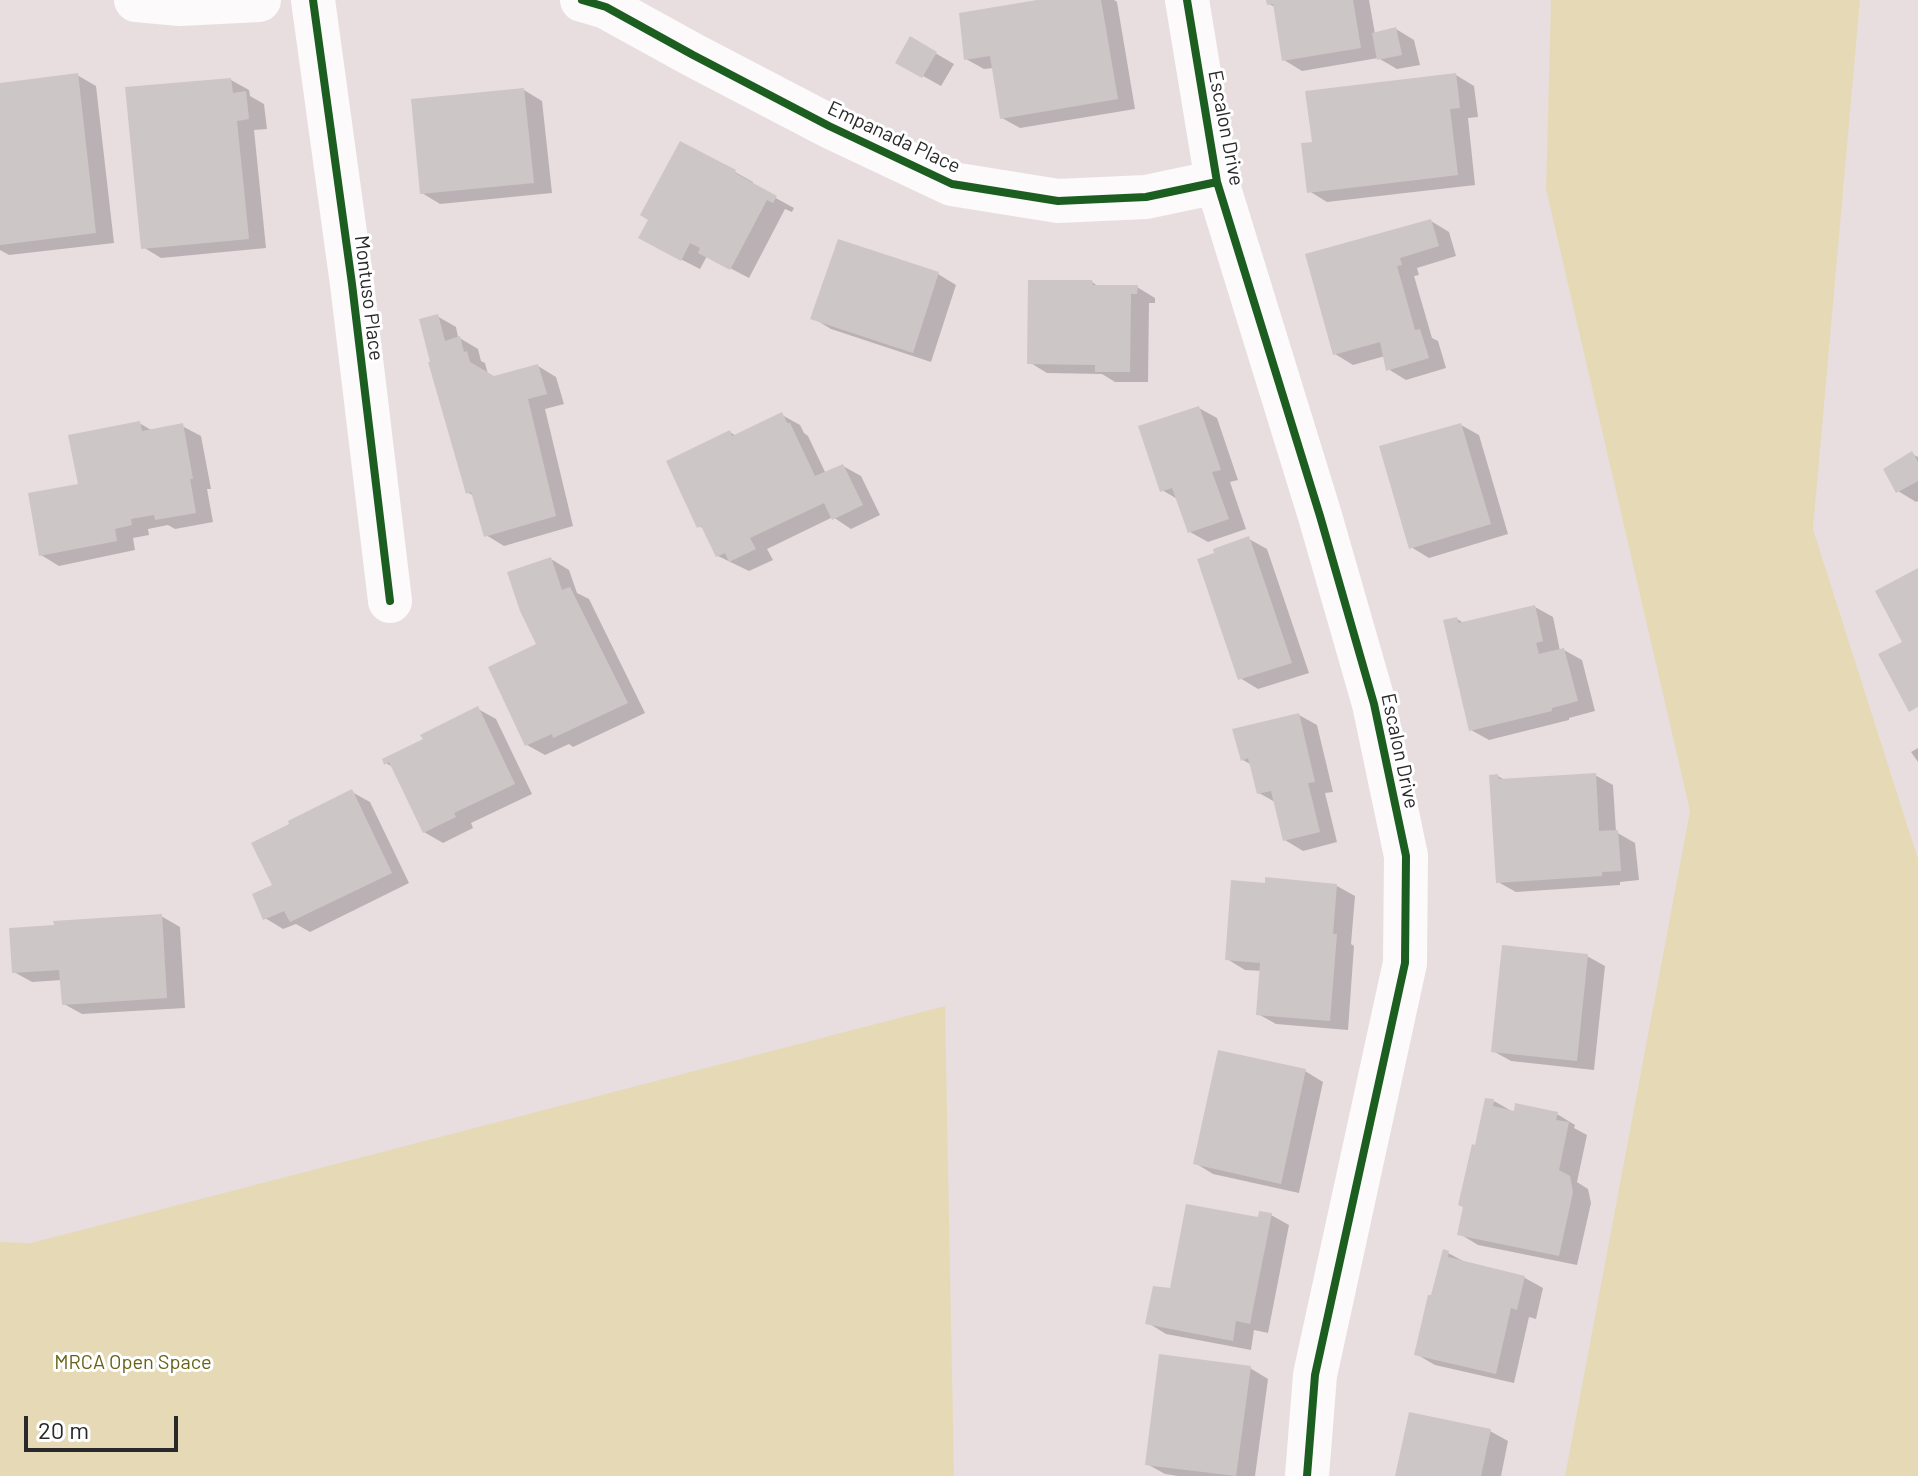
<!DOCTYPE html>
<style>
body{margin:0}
#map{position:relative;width:1918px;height:1476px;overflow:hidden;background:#e8dee0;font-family:Barlow,sans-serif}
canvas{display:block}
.scale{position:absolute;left:24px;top:1416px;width:154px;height:36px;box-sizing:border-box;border:4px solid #292929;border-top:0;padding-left:10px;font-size:24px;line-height:28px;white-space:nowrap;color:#292929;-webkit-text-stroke:6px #fff;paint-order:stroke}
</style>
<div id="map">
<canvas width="1918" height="1476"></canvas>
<div class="scale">20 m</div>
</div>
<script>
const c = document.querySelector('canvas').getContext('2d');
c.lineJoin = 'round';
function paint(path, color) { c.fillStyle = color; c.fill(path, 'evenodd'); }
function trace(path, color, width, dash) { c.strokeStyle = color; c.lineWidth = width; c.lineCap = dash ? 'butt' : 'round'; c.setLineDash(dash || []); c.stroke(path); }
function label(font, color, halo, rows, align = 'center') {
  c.font = font + ' Barlow,sans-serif'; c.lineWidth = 6; c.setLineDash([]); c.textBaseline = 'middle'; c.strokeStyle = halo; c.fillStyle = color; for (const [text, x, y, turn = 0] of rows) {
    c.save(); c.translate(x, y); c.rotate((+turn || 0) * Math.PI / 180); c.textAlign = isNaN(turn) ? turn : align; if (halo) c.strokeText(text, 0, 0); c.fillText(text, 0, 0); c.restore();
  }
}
const green = new Path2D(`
 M 1551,0 L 1860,0 L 1813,529 L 1918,859 L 1918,1476 L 1565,1476 L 1690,811 L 1546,189 Z
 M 945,1006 L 954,1476 L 0,1476 L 0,1242 L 31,1243 Z`);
const shadow = new Path2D(`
 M 1049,0 L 1114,0 L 1117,2 L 1135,109 L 1020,128 L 1002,118 L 994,68 L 984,69 L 966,59 Z
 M 1268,0 L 1369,0 L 1375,34 L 1396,29 L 1414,40 L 1420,65 L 1397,69 L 1378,58 L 1302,71 L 1284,60 L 1275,7 L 1269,4 Z
 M 911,39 L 954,64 L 941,86 L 898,62 Z
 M 77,75 L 96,86 L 114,243 L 9,255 L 0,250 L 0,85 Z
 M 1456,75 L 1474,86 L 1478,117 L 1468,118 L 1475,185 L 1327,202 L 1309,191 L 1314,144 Z
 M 231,80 L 249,90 L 250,96 L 264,104 L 267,129 L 254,130 L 266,248 L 161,258 L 143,247 Z
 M 524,90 L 542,101 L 552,193 L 440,204 L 422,193 Z
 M 681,143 L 735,172 L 753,182 L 752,185 L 794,208 L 792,212 L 785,209 L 749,278 L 707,256 L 700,269 L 659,248 Z
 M 1431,221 L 1449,232 L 1456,256 L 1417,268 L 1419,275 L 1414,276 L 1432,338 L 1438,341 L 1446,368 L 1406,380 L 1388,369 L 1385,356 L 1353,365 L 1335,354 L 1307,256 Z
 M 839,242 L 938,274 L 956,285 L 931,362 L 831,329 L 813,318 Z
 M 1092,282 L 1099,287 L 1137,287 L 1155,298 L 1155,303 L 1149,303 L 1148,382 L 1115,382 L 1102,374 L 1047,373 L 1029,362 Z
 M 437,316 L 456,327 L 458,337 L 478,349 L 481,361 L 485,363 L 488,374 L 495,378 L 538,366 L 556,377 L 564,404 L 545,409 L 573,526 L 504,546 L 486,535 L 474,496 L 467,492 Z
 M 1199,408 L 1217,418 L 1238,480 L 1230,482 L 1246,529 L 1208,542 L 1190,532 L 1179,500 L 1162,490 Z
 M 782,415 L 800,425 L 804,433 L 808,436 L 826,474 L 843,466 L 861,476 L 880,515 L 851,529 L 833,517 L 767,549 L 773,560 L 749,571 L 718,556 L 706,530 L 699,526 L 730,432 L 736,436 Z
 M 139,423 L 153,431 L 182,426 L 201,436 L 211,489 L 207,489 L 213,522 L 175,529 L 168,525 L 148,529 L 149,535 L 133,538 L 135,550 L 59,566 L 41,555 L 80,485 Z
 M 1461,425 L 1479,435 L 1508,534 L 1429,558 L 1411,547 Z
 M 1912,454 L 1918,457 L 1918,501 L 1916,502 L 1898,491 Z
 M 1249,539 L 1267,549 L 1309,673 L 1258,689 L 1240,678 Z
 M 551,559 L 569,570 L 577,593 L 589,599 L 645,713 L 573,747 L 569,744 L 545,755 L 527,745 L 538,645 Z
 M 1535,607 L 1553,617 L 1560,651 L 1564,650 L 1582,660 L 1595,711 L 1569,718 L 1569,720 L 1489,740 L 1471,730 L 1457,619 L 1464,623 Z
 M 478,709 L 496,719 L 532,794 L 471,823 L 473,828 L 443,843 L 424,832 L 394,768 L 386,763 Z
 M 1299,715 L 1317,725 L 1333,792 L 1325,793 L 1337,842 L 1303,851 L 1285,840 L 1275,802 L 1259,793 L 1252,765 L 1243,760 Z
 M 1918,748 L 1918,762 L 1911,752 Z
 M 1595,775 L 1613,785 L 1616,832 L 1635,843 L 1639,880 L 1620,882 L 1620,885 L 1516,892 L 1498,882 L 1498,776 L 1506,781 Z
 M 352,792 L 370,802 L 409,883 L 310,932 L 296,924 L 283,929 L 265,918 L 274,886 Z
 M 1337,886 L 1355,896 L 1351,944 L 1354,946 L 1348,1030 L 1276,1024 L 1258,1014 L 1262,971 L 1245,970 L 1227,959 Z
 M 161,916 L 180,927 L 185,1008 L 82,1014 L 64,1004 L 62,980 L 32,982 L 14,972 Z
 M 1587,956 L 1605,966 L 1594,1070 L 1511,1061 L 1493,1051 Z
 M 1305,1071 L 1323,1082 L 1299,1193 L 1213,1174 L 1195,1163 Z
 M 1494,1101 L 1515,1113 L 1557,1114 L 1575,1125 L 1574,1128 L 1587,1135 L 1577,1182 L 1588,1189 L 1591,1203 L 1577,1265 L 1478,1245 L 1460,1234 L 1477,1147 Z
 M 1271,1215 L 1289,1225 L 1268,1333 L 1254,1330 L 1251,1350 L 1166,1334 L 1148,1323 L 1171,1290 L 1260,1220 Z
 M 1448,1253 L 1467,1263 L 1525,1278 L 1543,1288 L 1536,1319 L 1529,1317 L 1514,1383 L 1435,1365 L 1416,1354 Z
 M 1250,1368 L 1268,1379 L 1255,1476 L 1178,1476 L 1165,1474 L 1147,1464 Z
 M 1490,1431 L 1508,1441 L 1501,1476 L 1397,1476 Z`);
const building = new Path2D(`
 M 1037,0 L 1101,0 L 1118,99 L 1000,119 L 990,56 L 964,60 L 959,13 Z
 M 1266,0 L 1353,0 L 1361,48 L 1282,61 L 1273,4 L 1267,5 Z
 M 1396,27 L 1402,55 L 1377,60 L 1372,33 Z
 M 910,36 L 937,52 L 922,78 L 895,63 Z
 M 78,73 L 96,233 L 0,245 L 0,83 Z
 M 1456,73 L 1460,108 L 1450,109 L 1458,175 L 1307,193 L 1301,143 L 1312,142 L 1305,91 Z
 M 231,78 L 233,93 L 246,91 L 249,119 L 237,121 L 249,239 L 141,249 L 125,87 Z
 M 524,88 L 534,183 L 420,194 L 411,99 Z
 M 680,141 L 736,170 L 735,173 L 777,196 L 773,203 L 767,200 L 730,270 L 698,253 L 700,248 L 690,243 L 681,261 L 638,238 L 648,220 L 640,215 Z
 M 1431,219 L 1439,246 L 1400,258 L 1402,265 L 1397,266 L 1415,330 L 1420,329 L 1429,358 L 1386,371 L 1380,342 L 1333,355 L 1305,254 Z
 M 838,239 L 939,272 L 913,353 L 810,319 Z
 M 1028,280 L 1092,280 L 1093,285 L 1138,285 L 1137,294 L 1131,294 L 1130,372 L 1095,372 L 1095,365 L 1027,364 Z
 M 438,314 L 445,341 L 460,336 L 464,352 L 467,351 L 470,362 L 494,376 L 538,364 L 547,394 L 528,399 L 556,516 L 484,537 L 471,492 L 466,494 L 428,362 L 430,362 L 419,319 Z
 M 1199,406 L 1221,470 L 1212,472 L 1229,519 L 1188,533 L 1172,488 L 1160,492 L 1138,426 Z
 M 782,412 L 787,423 L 790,423 L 815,476 L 843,464 L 863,505 L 832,520 L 824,503 L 750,538 L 756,549 L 729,562 L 725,553 L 716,557 L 701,526 L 697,528 L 666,461 L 730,430 L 732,436 Z
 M 140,421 L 142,431 L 183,423 L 193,479 L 190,479 L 196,513 L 155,520 L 154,515 L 131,519 L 132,525 L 115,529 L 117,541 L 39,556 L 28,493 L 78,484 L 68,435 Z
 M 1461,423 L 1491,524 L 1409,549 L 1379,446 Z
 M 1912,451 L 1918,462 L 1918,481 L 1896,493 L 1883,469 Z
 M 1249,536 L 1292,663 L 1238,680 L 1197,559 L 1214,553 L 1213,549 Z
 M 551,557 L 562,590 L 570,587 L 628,703 L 553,738 L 552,734 L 525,746 L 488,667 L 536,644 L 520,611 L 507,572 Z
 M 1918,568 L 1918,707 L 1909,712 L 1878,654 L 1902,642 L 1875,591 Z
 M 1535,605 L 1543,641 L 1536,643 L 1539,654 L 1564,648 L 1578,701 L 1552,708 L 1552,711 L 1469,731 L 1443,620 L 1457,617 L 1458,623 Z
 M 478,706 L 515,784 L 454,813 L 456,817 L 423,833 L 389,762 L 384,765 L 382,759 L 423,739 L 420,735 Z
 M 1299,713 L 1315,782 L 1308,783 L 1320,832 L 1283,841 L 1271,791 L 1257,794 L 1248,758 L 1241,761 L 1232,729 Z
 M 1596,773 L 1599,831 L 1618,830 L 1621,871 L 1602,872 L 1602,876 L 1496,883 L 1489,775 L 1498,774 L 1499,779 Z
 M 352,789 L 392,873 L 290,922 L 284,911 L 263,920 L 252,894 L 272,885 L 251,843 L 289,824 L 288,821 Z
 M 1265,877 L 1337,884 L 1333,934 L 1337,934 L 1330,1021 L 1256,1015 L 1260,963 L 1225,960 L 1231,880 L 1265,883 Z
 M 162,914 L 167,998 L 62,1005 L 59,970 L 12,973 L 9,928 L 54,925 L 53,921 Z
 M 1502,945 L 1588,954 L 1577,1061 L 1491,1052 Z
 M 1218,1050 L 1306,1069 L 1281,1184 L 1193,1164 Z
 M 1485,1098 L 1494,1099 L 1493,1106 L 1514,1111 L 1515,1103 L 1558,1112 L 1556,1120 L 1569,1122 L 1559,1170 L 1570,1176 L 1573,1192 L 1559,1256 L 1457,1235 L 1463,1207 L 1458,1205 L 1472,1144 L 1475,1145 Z
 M 1186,1204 L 1258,1217 L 1259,1211 L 1272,1213 L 1250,1324 L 1236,1321 L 1233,1341 L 1145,1324 L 1153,1286 L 1170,1288 Z
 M 1443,1249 L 1449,1251 L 1448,1257 L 1525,1276 L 1517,1310 L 1511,1308 L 1496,1374 L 1414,1355 L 1428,1295 L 1431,1295 Z
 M 1159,1354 L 1251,1366 L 1236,1476 L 1145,1465 Z
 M 1409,1412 L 1491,1429 L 1481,1476 L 1395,1476 Z`);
const street = new Path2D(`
 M 136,0 L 180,4 L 259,0
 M 313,0 L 352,284 L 390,601
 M 582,0 L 606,7 L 693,55 L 829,126 L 952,184 L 1058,201 L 1146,197 L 1217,182
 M 1187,0 L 1217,182 L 1320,516 L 1374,704 L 1406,856 L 1405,963 L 1315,1375 L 1307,1476`);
const cycleway = new Path2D(`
 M 313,0 L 352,284 L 390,601
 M 582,0 L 606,7 L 693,55 L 829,126 L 952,184 L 1058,201 L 1146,197 L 1217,182
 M 1187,0 L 1217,182 L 1320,516 L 1374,704 L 1406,856 L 1405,963 L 1315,1375 L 1307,1476`);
const streetNames = [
 ["Escalon Drive",1226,128,79],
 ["Empanada Place",894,137,25],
 ["Montuso Place",369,298,83],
 ["Escalon Drive",1400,751,78]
];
const parkNames = [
 ["MRCA Open Space",133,1362]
];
paint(green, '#e6dab6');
paint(shadow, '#0003');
paint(building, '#cdc6c7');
trace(street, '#fcfafa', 44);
trace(cycleway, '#1b5e20', 8);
label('20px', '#292929', '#fff', streetNames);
label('20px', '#666318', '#fff', parkNames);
</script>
